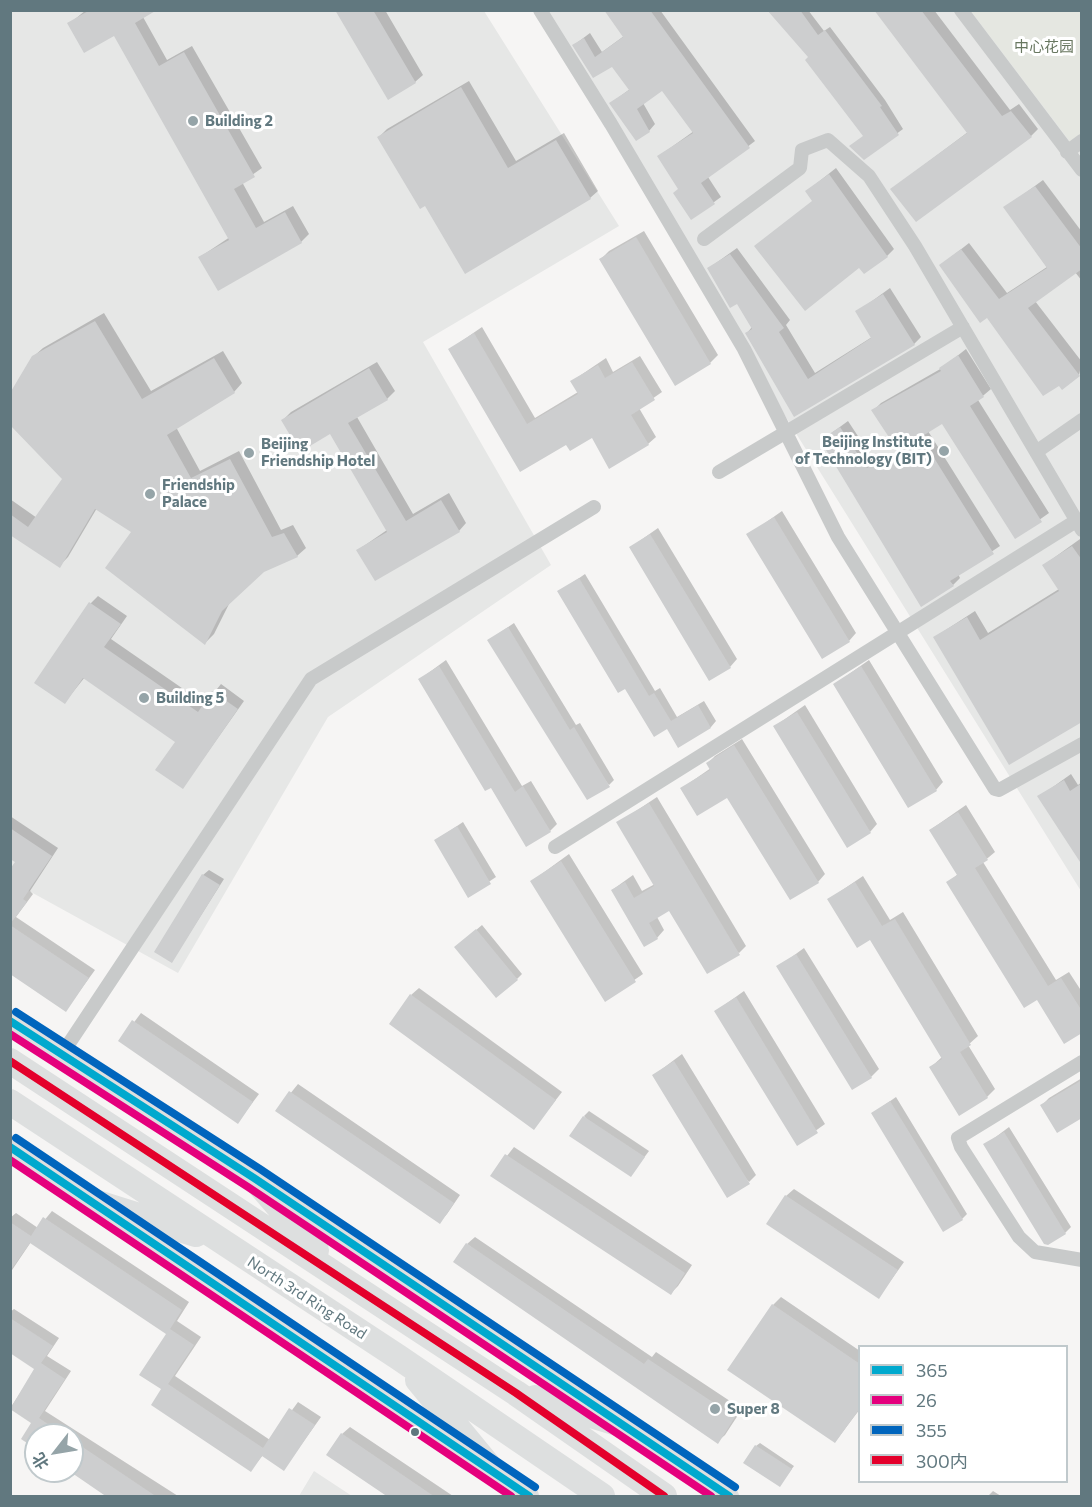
<!DOCTYPE html>
<meta charset="utf-8">
<style>
body{margin:0}
#map{position:relative;width:1092px;height:1507px;overflow:hidden;background:#f6f5f4;font-family:Commissioner,"Noto Sans SC",sans-serif}
canvas{display:block}
.frame{position:absolute;inset:0;border:12px solid #61787f;pointer-events:none}
.legend{position:absolute;left:858px;top:1345px;width:210px;height:138px;box-sizing:border-box;background:#fff;border:2px solid #c0c9cc;margin:0;padding:8px 10px;list-style:none;font-size:18px;color:#61787f}
.legend li{display:flex;align-items:center;gap:12px;height:30px}
.legend b{width:30px;border:2px solid #c0c9cc}
.north{position:absolute;left:24px;top:1423px;width:60px;height:60px;box-sizing:border-box;background:#fff;border:2px solid #c0c9cc;border-radius:50%;rotate:239deg;font-size:16px;font-weight:700;line-height:24px;text-align:center;color:#61787f}
.north::after{content:'';display:block;margin:auto;width:21px;height:27px;background:#95a4a8;clip-path:polygon(50% 0,100% 100%,50% 72%,0 100%)}
</style>
<div id="map">
<canvas width="1092" height="1507"></canvas>
<div class="frame"></div>
<ul class="legend">
<li><b style="height:8px;background:#00a9ce"></b>365</li>
<li><b style="height:8px;background:#e5007d"></b>26</li>
<li><b style="height:8px;background:#0065bd"></b>355</li>
<li><b style="height:8px;background:#e4002b"></b>300内</li>
</ul>
<div class="north">北</div>
</div>
<script>
const c = document.querySelector('canvas').getContext('2d');
c.lineJoin = 'round';
function paint(path, color) { c.fillStyle = color; c.fill(path, 'evenodd'); }
function trace(path, color, width, dash) { c.strokeStyle = color; c.lineWidth = width; c.lineCap = dash ? 'butt' : 'round'; c.setLineDash(dash || []); c.stroke(path); }
function label(font, color, halo, rows, align = 'center') {
  c.font = font + ' Commissioner,"Noto Sans SC",sans-serif'; c.lineWidth = 6; c.setLineDash([]); c.textBaseline = 'middle'; c.strokeStyle = halo; c.fillStyle = color; for (const [text, x, y, turn = 0] of rows) {
    c.save(); c.translate(x, y); c.rotate((+turn || 0) * Math.PI / 180); c.textAlign = isNaN(turn) ? turn : align; if (halo) c.strokeText(text, 0, 0); c.fillText(text, 0, 0); c.restore();
  }
}
const built = new Path2D(`
 M 11,11 L 484,11 L 619,226 L 423,342 L 551,565 L 328,717 L 178,973 L 11,881 Z
 M 533,11 L 1081,11 L 1081,891 Z
 M 314,1471 L 352,1496 L 299,1496 Z`);
const green = new Path2D(`
 M 971,11 L 1081,11 L 1081,137 L 1072,144 Z`);
const shadow = new Path2D(`
 M 86,10 L 154,10 L 143,17 L 167,60 L 192,46 L 262,168 L 242,182 L 264,222 L 293,206 L 309,234 L 301,242 L 200,257 L 230,237 L 114,34 L 69,24 Z
 M 337,10 L 385,10 L 423,75 L 415,82 Z
 M 608,10 L 660,10 L 755,141 L 708,177 L 721,197 L 692,218 L 679,188 L 659,156 L 694,131 L 663,89 L 643,103 L 655,124 L 649,131 L 611,103 L 630,89 L 612,65 L 593,76 L 574,45 L 590,33 L 602,52 L 624,36 Z
 M 769,10 L 808,10 L 824,31 L 830,27 L 885,100 L 903,129 L 864,158 L 864,135 L 810,57 Z
 M 876,10 L 934,10 L 1010,110 L 1019,104 L 1038,129 L 1031,136 L 892,189 L 968,132 Z
 M 469,81 L 516,161 L 564,133 L 598,191 L 590,198 L 425,204 L 379,137 L 387,129 Z
 M 836,168 L 894,249 L 887,256 L 813,200 L 807,191 Z
 M 1043,180 L 1082,232 L 1082,281 L 1075,272 L 1035,301 L 1082,362 L 1079,375 L 988,316 L 941,265 L 969,243 L 1007,293 L 1047,267 L 1005,208 Z
 M 644,231 L 718,355 L 710,363 L 601,259 L 609,251 Z
 M 737,248 L 790,320 L 786,325 L 815,373 L 872,337 L 857,312 L 890,288 L 921,337 L 914,344 L 794,415 L 747,333 L 752,327 L 737,302 L 709,268 Z
 M 104,313 L 151,391 L 223,351 L 242,383 L 234,392 L 176,427 L 200,471 L 239,451 L 281,530 L 293,525 L 306,548 L 297,556 L 263,571 L 230,602 L 214,634 L 205,643 L 133,531 L 97,508 L 68,557 L 59,566 L 10,532 L 10,499 L 37,518 L 64,478 L 33,357 L 43,348 Z
 M 482,327 L 535,418 L 578,392 L 572,381 L 606,358 L 613,372 L 640,356 L 662,392 L 639,408 L 656,437 L 648,444 L 592,436 L 567,443 L 521,470 L 450,349 Z
 M 966,349 L 991,389 L 978,400 L 1049,513 L 1015,537 L 943,422 L 928,431 L 1000,546 L 958,574 L 960,578 L 953,585 L 822,440 L 848,421 L 875,462 L 885,456 L 887,460 L 901,452 L 873,411 L 881,403 L 942,368 Z
 M 377,362 L 395,391 L 387,399 L 357,417 L 413,514 L 449,493 L 466,523 L 459,531 L 358,550 L 387,530 L 330,432 L 283,420 L 291,412 Z
 M 782,511 L 856,633 L 849,641 L 748,535 Z
 M 658,528 L 737,659 L 730,667 L 631,547 Z
 M 1080,539 L 1082,541 L 1082,720 L 935,637 L 975,611 L 988,633 L 1059,589 L 1044,565 Z
 M 585,574 L 655,691 L 660,688 L 677,717 L 704,701 L 716,721 L 711,727 L 679,746 L 667,727 L 626,687 L 559,592 Z
 M 98,596 L 127,616 L 111,639 L 205,704 L 221,684 L 244,701 L 183,787 L 177,741 L 85,677 L 65,702 L 91,603 Z
 M 514,623 L 576,725 L 580,723 L 614,780 L 609,785 L 489,640 Z
 M 446,660 L 522,786 L 531,781 L 557,824 L 550,831 L 491,786 L 420,679 Z
 M 869,660 L 943,782 L 936,790 L 835,684 Z
 M 805,705 L 877,824 L 870,832 L 775,726 Z
 M 742,739 L 825,874 L 818,882 L 728,796 L 682,788 L 711,768 L 708,763 L 715,756 Z
 M 1071,774 L 1078,785 L 1082,782 L 1082,863 L 1039,797 Z
 M 657,797 L 746,946 L 739,953 L 670,909 L 657,917 L 664,930 L 657,938 L 612,890 L 633,875 L 642,891 L 655,884 L 618,823 Z
 M 966,805 L 995,852 L 983,862 L 1056,980 L 1069,972 L 1082,992 L 1082,1031 L 1037,998 L 948,883 L 958,874 L 930,830 Z
 M 10,816 L 58,848 L 30,891 L 33,894 L 16,917 L 95,970 L 66,1010 L 10,972 L 10,872 L 17,862 L 10,857 Z
 M 463,822 L 496,877 L 469,895 L 436,840 Z
 M 569,854 L 643,974 L 605,1000 L 532,881 Z
 M 209,870 L 224,879 L 172,961 L 203,875 Z
 M 863,876 L 890,920 L 903,912 L 978,1036 L 968,1045 L 995,1089 L 987,1097 L 931,1067 L 942,1057 L 871,938 L 829,899 Z
 M 482,925 L 522,974 L 517,979 L 462,942 Z
 M 804,948 L 879,1069 L 871,1077 L 778,967 Z
 M 419,988 L 562,1092 L 534,1128 L 411,995 Z
 M 744,991 L 825,1124 L 797,1144 L 716,1011 Z
 M 141,1013 L 259,1094 L 238,1122 L 120,1041 Z
 M 682,1054 L 756,1175 L 749,1182 L 654,1075 Z
 M 1082,1078 L 1082,1116 L 1042,1105 L 1049,1098 Z
 M 298,1084 L 460,1195 L 447,1214 L 440,1222 L 277,1110 Z
 M 896,1097 L 967,1214 L 962,1219 L 873,1113 Z
 M 589,1111 L 649,1151 L 631,1175 L 584,1116 Z
 M 1009,1127 L 1071,1227 L 1065,1233 L 985,1145 Z
 M 514,1147 L 692,1265 L 678,1286 L 671,1293 L 492,1175 Z
 M 794,1189 L 904,1262 L 879,1297 L 786,1196 Z
 M 52,1211 L 189,1302 L 177,1321 L 201,1337 L 175,1376 L 270,1440 L 298,1402 L 321,1417 L 284,1469 L 263,1455 L 251,1470 L 163,1389 L 168,1334 L 31,1242 L 10,1273 L 10,1218 L 16,1213 L 38,1228 Z
 M 475,1237 L 652,1357 L 656,1352 L 742,1409 L 725,1435 L 717,1442 L 467,1244 Z
 M 781,1297 L 860,1351 L 860,1409 L 835,1442 L 773,1305 Z
 M 14,1309 L 59,1338 L 47,1356 L 71,1371 L 45,1411 L 178,1496 L 109,1496 L 71,1471 L 72,1435 L 36,1435 L 36,1447 L 33,1422 L 11,1407 L 36,1369 L 10,1352 L 10,1312 Z
 M 350,1427 L 453,1496 L 390,1496 L 342,1434 Z
 M 760,1443 L 794,1466 L 780,1485 L 756,1446 Z
 M 993,1491 L 1001,1496 L 988,1496 Z`);
const building = new Path2D(`
 M 90,10 L 157,10 L 135,23 L 159,66 L 184,52 L 255,177 L 234,189 L 256,228 L 285,212 L 302,243 L 218,291 L 198,257 L 229,240 L 114,36 L 84,53 L 67,23 Z
 M 335,10 L 373,10 L 416,83 L 388,100 Z
 M 604,10 L 650,10 L 750,148 L 701,183 L 715,204 L 691,220 L 673,193 L 678,189 L 657,156 L 693,133 L 662,91 L 637,109 L 650,132 L 636,141 L 609,103 L 629,90 L 612,67 L 593,78 L 572,45 L 584,38 L 595,57 L 623,37 Z
 M 767,10 L 800,10 L 818,35 L 825,30 L 882,106 L 880,107 L 899,135 L 864,160 L 849,146 L 863,136 L 805,60 L 808,57 Z
 M 874,10 L 921,10 L 1002,116 L 1011,111 L 1032,137 L 916,222 L 890,189 L 967,133 Z
 M 461,87 L 508,168 L 556,140 L 591,199 L 465,274 L 425,206 L 420,209 L 377,137 Z
 M 829,174 L 888,257 L 864,274 L 859,268 L 805,311 L 754,246 L 812,201 L 805,191 Z
 M 1035,186 L 1082,249 L 1082,269 L 1028,308 L 1080,376 L 1062,390 L 1059,386 L 1043,396 L 987,318 L 980,323 L 939,265 L 961,249 L 999,299 L 1047,268 L 1003,207 Z
 M 636,237 L 711,364 L 675,386 L 599,259 Z
 M 730,254 L 784,328 L 779,332 L 808,379 L 871,338 L 855,311 L 883,294 L 915,345 L 794,417 L 745,333 L 752,329 L 737,304 L 730,308 L 707,268 Z
 M 95,321 L 142,399 L 214,358 L 235,393 L 167,435 L 191,478 L 230,459 L 272,537 L 284,533 L 298,557 L 264,572 L 222,611 L 205,645 L 105,568 L 131,532 L 95,509 L 60,568 L 10,535 L 10,514 L 28,527 L 62,479 L 10,425 L 10,393 L 32,356 Z
 M 474,333 L 527,424 L 578,394 L 570,381 L 598,365 L 605,378 L 632,362 L 655,400 L 631,415 L 649,445 L 609,469 L 592,438 L 570,451 L 566,445 L 520,472 L 448,349 Z
 M 958,355 L 984,397 L 970,406 L 1042,522 L 1015,539 L 942,424 L 921,437 L 994,554 L 950,581 L 954,586 L 921,607 L 820,440 L 840,427 L 867,468 L 877,462 L 880,467 L 900,454 L 871,410 L 941,371 L 939,368 Z
 M 369,368 L 388,400 L 348,423 L 406,521 L 441,500 L 460,532 L 375,581 L 356,550 L 387,532 L 330,434 L 300,452 L 281,420 Z
 M 774,517 L 850,642 L 822,659 L 746,534 Z
 M 650,534 L 731,668 L 709,681 L 629,547 Z
 M 1072,546 L 1082,560 L 1082,722 L 1009,765 L 933,637 L 967,617 L 980,640 L 1059,591 L 1042,565 Z
 M 579,578 L 649,696 L 654,693 L 671,721 L 698,705 L 711,728 L 678,748 L 667,729 L 654,737 L 625,689 L 618,693 L 557,591 Z
 M 89,602 L 121,624 L 104,647 L 198,712 L 212,691 L 238,709 L 183,789 L 155,770 L 175,742 L 83,678 L 65,704 L 34,683 Z
 M 508,627 L 570,730 L 574,727 L 610,787 L 587,800 L 487,640 Z
 M 439,666 L 515,792 L 523,786 L 551,832 L 526,847 L 491,788 L 485,791 L 418,679 Z
 M 861,666 L 937,791 L 908,808 L 833,684 Z
 M 797,712 L 871,833 L 847,848 L 773,726 Z
 M 734,745 L 819,883 L 790,900 L 727,798 L 697,816 L 680,788 L 710,770 L 706,763 Z
 M 1064,780 L 1070,791 L 1082,783 L 1082,865 L 1037,796 Z
 M 649,803 L 740,955 L 707,974 L 669,911 L 649,923 L 658,939 L 644,947 L 611,890 L 625,882 L 634,898 L 654,886 L 616,822 Z
 M 958,812 L 988,860 L 975,868 L 1048,986 L 1061,978 L 1082,1011 L 1082,1033 L 1064,1044 L 1037,1000 L 1024,1008 L 946,882 L 957,875 L 929,830 Z
 M 457,826 L 491,884 L 468,898 L 434,840 Z
 M 10,828 L 52,856 L 23,899 L 27,902 L 10,924 L 10,869 L 15,862 L 10,859 Z
 M 561,861 L 636,982 L 605,1002 L 530,881 Z
 M 202,874 L 220,885 L 172,963 L 154,952 Z
 M 855,882 L 882,926 L 895,919 L 971,1045 L 960,1052 L 988,1098 L 959,1116 L 929,1067 L 942,1059 L 870,940 L 857,948 L 827,899 Z
 M 10,925 L 89,978 L 66,1012 L 10,974 Z
 M 476,929 L 518,980 L 496,998 L 454,947 Z
 M 796,954 L 872,1078 L 852,1090 L 776,966 Z
 M 410,994 L 556,1100 L 534,1130 L 389,1024 Z
 M 736,997 L 818,1133 L 797,1146 L 714,1011 Z
 M 132,1020 L 253,1102 L 238,1124 L 118,1041 Z
 M 674,1061 L 750,1184 L 727,1198 L 652,1075 Z
 M 1082,1080 L 1082,1118 L 1057,1133 L 1040,1105 Z
 M 289,1091 L 454,1203 L 440,1224 L 275,1111 Z
 M 890,1101 L 963,1220 L 943,1232 L 871,1113 Z
 M 583,1116 L 645,1157 L 631,1177 L 569,1136 Z
 M 1004,1132 L 1066,1234 L 1048,1245 L 1044,1244 L 983,1144 Z
 M 505,1154 L 685,1273 L 671,1295 L 490,1176 Z
 M 785,1195 L 898,1270 L 879,1299 L 766,1224 Z
 M 43,1217 L 182,1310 L 170,1329 L 194,1345 L 168,1384 L 263,1448 L 289,1408 L 315,1425 L 284,1471 L 262,1456 L 251,1472 L 151,1405 L 161,1389 L 139,1375 L 166,1334 L 30,1243 L 10,1271 L 10,1222 L 31,1236 Z
 M 466,1243 L 644,1364 L 648,1359 L 735,1417 L 718,1444 L 453,1262 Z
 M 772,1304 L 860,1364 L 860,1408 L 835,1443 L 727,1370 Z
 M 10,1318 L 53,1346 L 41,1363 L 65,1379 L 39,1418 L 64,1435 L 36,1435 L 36,1449 L 21,1439 L 31,1423 L 10,1409 L 34,1369 L 10,1353 Z
 M 341,1433 L 435,1497 L 388,1497 L 326,1455 Z
 M 72,1440 L 96,1456 L 157,1497 L 107,1497 L 72,1473 Z
 M 755,1445 L 792,1469 L 780,1487 L 743,1463 Z`);
const street = new Path2D(`
 M 540,10 L 611,124 L 744,349 L 838,537 L 995,789 L 999,790 L 1082,744
 M 961,10 L 1082,170
 M 1067,152 L 1082,141
 M 704,239 L 800,168 L 802,150 L 828,140 L 869,176 L 915,246 L 1082,530
 M 1036,452 L 1082,420
 M 719,472 L 963,327
 M 555,847 L 1076,521
 M 62,1054 L 311,679 L 594,507
 M 1082,1062 L 958,1138 L 961,1147 L 1019,1237 L 1035,1252 L 1082,1260`);
const secondary = new Path2D(`
 M 10,1021 L 254,1178 L 729,1496
 M 10,1147 L 529,1496`);
const highway = new Path2D(`
 M 10,1061 L 516,1393 L 664,1496
 M 10,1102 L 398,1357 L 602,1496
 M 254,1178 L 316,1250
 M 94,1202 L 196,1234
 M 418,1380 L 492,1470
 M 535,1398 L 624,1425`);
const bus1 = new Path2D(`
 M 10,1021 L 254,1178 L 729,1496
 M 10,1147 L 529,1496`);
const bus2 = new Path2D(`
 M 10,1034 L 248,1187 L 711,1496
 M 10,1160 L 511,1496`);
const bus3 = new Path2D(`
 M 16,1012 L 260,1169 L 735,1487
 M 16,1138 L 535,1487`);
const bus4 = new Path2D(`
 M 10,1061 L 516,1393 L 664,1496`);
const markers = [
 [193,121,6,"#95a4a8"],
 [944,451,6,"#95a4a8"],
 [249,453,6,"#95a4a8"],
 [150,494,6,"#95a4a8"],
 [144,698,6,"#95a4a8"],
 [715,1409,6,"#95a4a8"],
 [415,1432,5,"#61787f"]
];
const parkNames = [
 ["中心花园",1044,47]
];
const poiNames = [
 ["Building 2",205,121],
 ["Beijing Institute",932,442,"right"],
 ["of Technology (BIT)",932,459,"right"],
 ["Beijing",261,444],
 ["Friendship Hotel",261,461],
 ["Friendship",162,485],
 ["Palace",162,502],
 ["Building 5",156,698],
 ["Super 8",727,1409]
];
const streetNames = [
 ["North 3rd Ring Road",307,1298,33]
];
paint(built, '#e6e7e6');
paint(green, '#e5e7e1');
paint(shadow, '#0003');
paint(building, '#cdcecf');
trace(street, '#c8caca', 14);
trace(secondary, '#dddfdf', 20);
trace(highway, '#dddfdf', 26);
trace(bus1, '#00a9ce', 8);
trace(bus2, '#e5007d', 8);
trace(bus3, '#0065bd', 8);
trace(bus4, '#e4002b', 8);
for (const [x, y, r, color] of markers) { const dot = new Path2D(); dot.arc(x, y, r, 0, 2 * Math.PI); c.fillStyle = color; c.fill(dot); trace(dot, '#fff', 2); }
label('15px', '#687760', '#fff', parkNames);
label('bold 15px', '#61787f', '#fff', poiNames, 'left');
label('15px', '#61787f', '#fff', streetNames);
</script>
